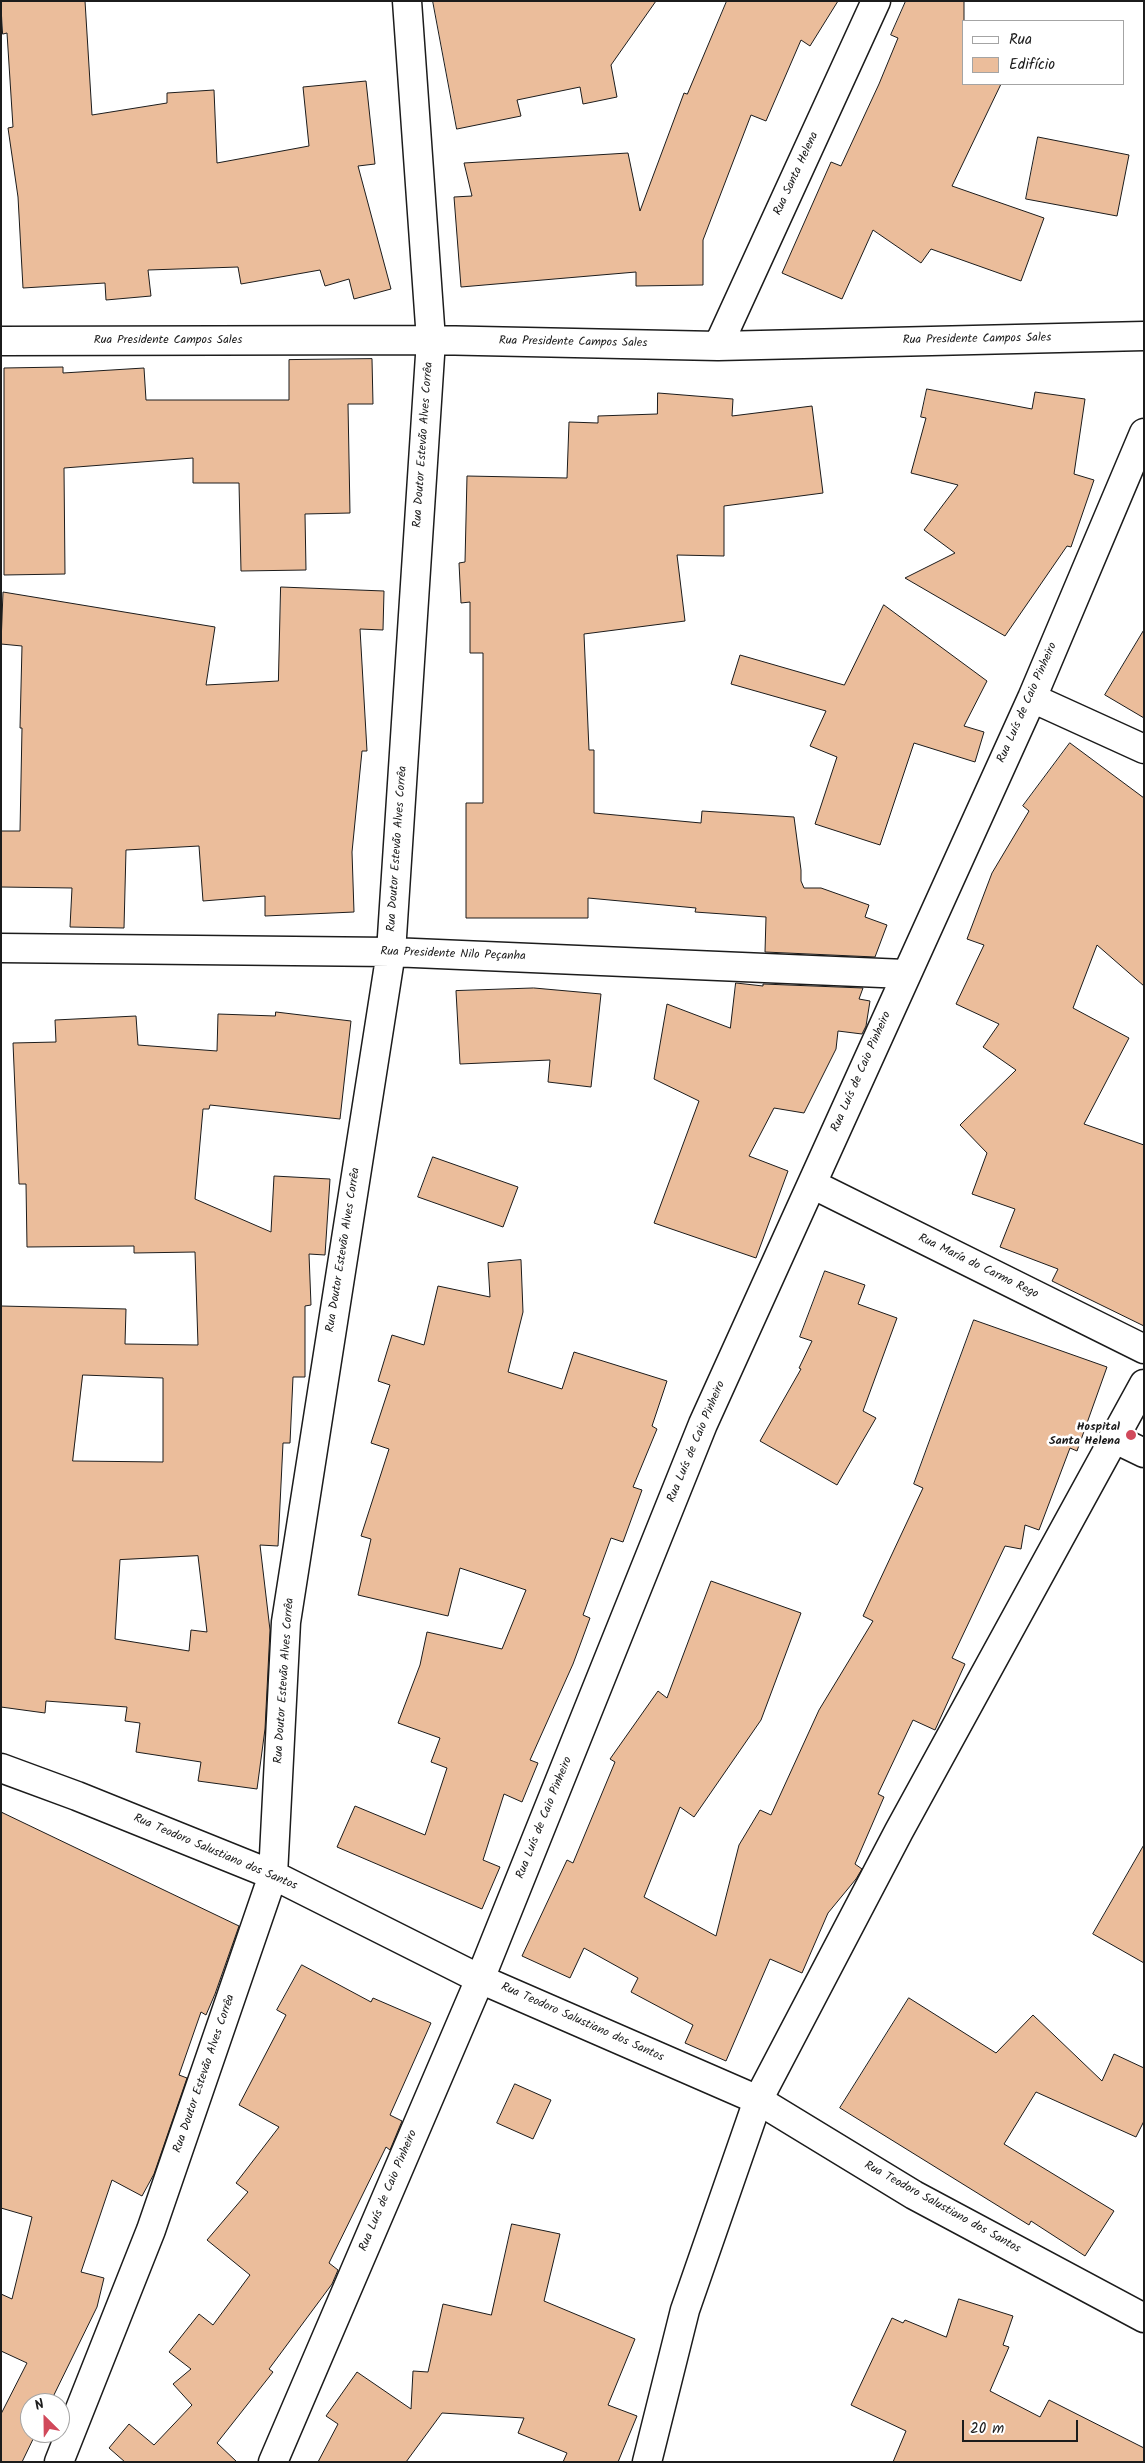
<!DOCTYPE html>
<meta charset="utf-8">
<style>
body{margin:0}
#map{position:relative;width:1145px;height:2463px;overflow:hidden;background:#fff;font-family:Kalam,sans-serif}
canvas{display:block}
.frame{position:absolute;inset:0;border:2px solid #1c1c1c;pointer-events:none}
.legend{position:absolute;left:962px;top:20px;width:162px;height:65px;box-sizing:border-box;background:#fff;border:1px solid #a4a4a4;margin:0;padding:6px 9px;list-style:none;font-size:15px;color:#1c1c1c}
.legend li{display:flex;align-items:center;gap:10px;height:25px}
.legend b{width:25px;border:1px solid #a4a4a4}
.north{position:absolute;left:20px;top:2393px;width:50px;height:50px;box-sizing:border-box;background:#fff;border:1px solid #a4a4a4;border-radius:50%;rotate:337deg;font-size:14px;font-weight:700;line-height:20px;text-align:center;color:#1c1c1c}
.north::after{content:'';display:block;margin:auto;width:18px;height:22px;background:#d1495b;clip-path:polygon(50% 0,100% 100%,50% 72%,0 100%)}
.scale{position:absolute;left:962px;top:2420px;width:116px;height:22px;box-sizing:border-box;border:2px solid #1c1c1c;border-top:0;padding-left:6px;font-size:15px;line-height:18px;white-space:nowrap;color:#1c1c1c;-webkit-text-stroke:4px #fff;paint-order:stroke}
</style>
<div id="map">
<canvas width="1145" height="2463"></canvas>
<div class="frame"></div>
<ul class="legend">
<li><b style="height:6px;background:#fff"></b>Rua</li>
<li><b style="height:14px;background:#ebbd9b"></b>Edifício</li>
</ul>
<div class="north">N</div>
<div class="scale">20 m</div>
</div>
<script>
const c = document.querySelector('canvas').getContext('2d');
c.lineJoin = 'round';
function paint(path, color) { c.fillStyle = color; c.fill(path, 'evenodd'); }
function trace(path, color, width, dash) { c.strokeStyle = color; c.lineWidth = width; c.lineCap = dash ? 'butt' : 'round'; c.setLineDash(dash || []); c.stroke(path); }
function label(font, color, halo, rows, align = 'center') {
  c.font = font + ' Kalam,sans-serif'; c.lineWidth = 5; c.setLineDash([]); c.textBaseline = 'middle'; c.strokeStyle = halo; c.fillStyle = color; for (const [text, x, y, turn = 0] of rows) {
    c.save(); c.translate(x, y); c.rotate((+turn || 0) * Math.PI / 180); c.textAlign = isNaN(turn) ? turn : align; if (halo) c.strokeText(text, 0, 0); c.fillText(text, 0, 0); c.restore();
  }
}
const building = new Path2D(`
 M 1,1 L 85,1 L 92,115 L 167,103 L 167,93 L 214,90 L 217,163 L 309,146 L 303,87 L 366,81 L 375,164 L 358,166 L 391,289 L 354,299 L 349,279 L 325,286 L 320,270 L 241,284 L 238,267 L 148,270 L 151,296 L 106,300 L 105,283 L 23,288 L 18,197 L 8,128 L 13,127 L 7,33 L 3,34 Z
 M 433,1 L 656,1 L 611,65 L 617,97 L 583,104 L 580,87 L 517,100 L 521,116 L 457,129 Z
 M 727,1 L 838,1 L 810,46 L 801,40 L 766,121 L 751,115 L 703,240 L 703,285 L 636,286 L 636,272 L 461,287 L 454,197 L 472,196 L 464,163 L 628,153 L 640,211 L 684,93 L 687,94 Z
 M 906,1 L 964,1 L 964,84 L 1001,84 L 952,186 L 1044,218 L 1021,281 L 931,249 L 921,263 L 873,230 L 842,299 L 782,273 L 831,162 L 841,166 L 879,84 L 898,38 L 891,35 Z
 M 1038,137 L 1129,155 L 1117,216 L 1026,199 Z
 M 372,359 L 373,404 L 348,404 L 350,513 L 305,514 L 306,570 L 241,571 L 239,483 L 193,483 L 193,458 L 64,468 L 65,574 L 4,575 L 4,368 L 63,367 L 63,373 L 144,368 L 146,400 L 289,400 L 289,360 Z
 M 927,389 L 1032,409 L 1035,392 L 1085,399 L 1074,474 L 1094,480 L 1071,547 L 1067,546 L 1005,636 L 905,578 L 955,553 L 924,530 L 958,485 L 911,473 L 926,418 L 921,417 Z
 M 658,393 L 733,399 L 732,416 L 812,406 L 823,493 L 724,506 L 724,556 L 677,555 L 685,621 L 584,634 L 589,750 L 594,750 L 594,813 L 701,823 L 702,811 L 794,817 L 801,870 L 801,881 L 804,888 L 821,888 L 869,905 L 865,917 L 887,925 L 875,957 L 765,952 L 766,917 L 695,912 L 696,908 L 588,898 L 588,918 L 466,918 L 466,803 L 483,803 L 483,653 L 470,653 L 470,602 L 461,603 L 459,563 L 465,562 L 467,476 L 567,478 L 569,422 L 598,423 L 598,416 L 657,414 Z
 M 281,587 L 384,591 L 383,630 L 360,629 L 367,751 L 362,751 L 352,852 L 354,912 L 265,916 L 265,896 L 203,901 L 199,846 L 126,850 L 124,928 L 70,927 L 72,888 L 1,887 L 1,831 L 20,831 L 22,728 L 20,728 L 22,646 L 1,644 L 3,592 L 215,627 L 206,685 L 278,681 Z
 M 884,605 L 987,681 L 964,726 L 984,732 L 975,762 L 914,743 L 880,845 L 815,824 L 837,757 L 810,746 L 826,711 L 731,684 L 740,655 L 844,685 Z
 M 1144,630 L 1144,718 L 1105,695 Z
 M 1070,743 L 1144,798 L 1144,986 L 1097,945 L 1073,1008 L 1129,1038 L 1084,1124 L 1144,1145 L 1144,1326 L 1052,1281 L 1058,1269 L 1000,1247 L 1015,1209 L 972,1194 L 987,1153 L 960,1125 L 1016,1070 L 983,1047 L 999,1024 L 956,1004 L 984,945 L 967,939 L 992,873 L 1029,811 L 1023,806 Z
 M 736,983 L 763,986 L 763,984 L 863,988 L 859,999 L 870,1001 L 866,1026 L 862,1034 L 838,1031 L 836,1049 L 804,1113 L 774,1108 L 749,1156 L 788,1171 L 756,1258 L 654,1223 L 699,1101 L 654,1079 L 667,1004 L 730,1028 Z
 M 534,988 L 601,994 L 591,1087 L 548,1082 L 550,1060 L 460,1064 L 456,991 Z
 M 276,1012 L 351,1021 L 340,1119 L 210,1105 L 209,1109 L 203,1109 L 195,1199 L 271,1232 L 274,1176 L 330,1179 L 325,1255 L 309,1254 L 311,1305 L 305,1306 L 305,1377 L 293,1377 L 290,1443 L 283,1443 L 278,1546 L 260,1545 L 270,1630 L 265,1729 L 257,1789 L 198,1781 L 201,1762 L 136,1752 L 140,1723 L 125,1721 L 127,1707 L 46,1701 L 45,1713 L 1,1707 L 1,1306 L 126,1309 L 125,1344 L 198,1345 L 195,1252 L 134,1253 L 134,1246 L 27,1247 L 26,1184 L 19,1184 L 13,1043 L 56,1042 L 55,1020 L 136,1016 L 138,1045 L 217,1051 L 218,1014 L 275,1016 ZM 83,1375 L 163,1378 L 163,1462 L 73,1461 ZM 198,1556 L 207,1632 L 191,1630 L 189,1651 L 115,1639 L 120,1560 Z
 M 433,1157 L 518,1187 L 503,1227 L 418,1197 Z
 M 521,1260 L 523,1312 L 508,1372 L 562,1389 L 574,1352 L 667,1381 L 652,1426 L 657,1429 L 633,1487 L 642,1490 L 623,1542 L 611,1538 L 583,1615 L 590,1618 L 573,1664 L 530,1760 L 538,1763 L 522,1802 L 504,1794 L 483,1860 L 500,1867 L 482,1909 L 337,1847 L 355,1806 L 425,1835 L 447,1768 L 431,1762 L 440,1738 L 398,1723 L 420,1665 L 427,1632 L 502,1649 L 526,1590 L 460,1568 L 448,1616 L 358,1595 L 371,1539 L 361,1536 L 389,1449 L 371,1443 L 390,1385 L 378,1381 L 392,1335 L 424,1345 L 438,1286 L 490,1297 L 488,1263 Z
 M 825,1271 L 865,1285 L 858,1304 L 897,1318 L 863,1411 L 876,1418 L 837,1485 L 760,1441 L 801,1369 L 799,1368 L 812,1341 L 800,1337 Z
 M 974,1320 L 1107,1367 L 1077,1451 L 1070,1448 L 1039,1530 L 1025,1525 L 1021,1549 L 1005,1546 L 952,1658 L 965,1664 L 935,1730 L 913,1720 L 878,1794 L 884,1797 L 855,1864 L 862,1869 L 856,1879 L 828,1913 L 802,1973 L 770,1959 L 726,2061 L 685,2043 L 693,2025 L 631,1992 L 638,1978 L 584,1948 L 570,1978 L 522,1956 L 567,1860 L 573,1863 L 615,1762 L 610,1759 L 658,1691 L 667,1698 L 711,1581 L 801,1613 L 761,1720 L 694,1817 L 680,1807 L 644,1897 L 716,1936 L 739,1845 L 760,1810 L 771,1815 L 819,1710 L 873,1621 L 863,1616 L 923,1488 L 914,1484 Z
 M 1,1812 L 239,1926 L 215,1994 L 206,2015 L 201,2012 L 179,2075 L 187,2078 L 154,2174 L 142,2196 L 112,2180 L 81,2272 L 104,2278 L 97,2307 L 50,2403 L 30,2403 L 30,2433 L 36,2433 L 22,2462 L 1,2462 L 1,2414 L 27,2363 L 1,2351 L 1,2294 L 12,2299 L 32,2217 L 1,2208 Z
 M 1144,1845 L 1144,1963 L 1093,1934 Z
 M 302,1965 L 371,2002 L 373,1998 L 431,2023 L 390,2115 L 402,2121 L 390,2150 L 386,2147 L 329,2263 L 338,2270 L 332,2284 L 269,2369 L 273,2372 L 217,2443 L 237,2462 L 125,2462 L 109,2448 L 129,2424 L 154,2445 L 192,2405 L 173,2384 L 191,2369 L 169,2352 L 199,2314 L 213,2325 L 250,2275 L 207,2240 L 248,2192 L 236,2183 L 279,2127 L 239,2105 L 286,2015 L 277,2010 Z
 M 909,1998 L 996,2053 L 1033,2015 L 1102,2081 L 1114,2054 L 1144,2068 L 1144,2121 L 1136,2137 L 1036,2092 L 1004,2144 L 1114,2211 L 1085,2256 L 1031,2221 L 1029,2225 L 840,2108 Z
 M 515,2084 L 551,2100 L 533,2139 L 497,2123 Z
 M 512,2224 L 560,2234 L 544,2301 L 635,2339 L 608,2405 L 637,2416 L 618,2462 L 563,2462 L 567,2453 L 518,2433 L 524,2418 L 442,2413 L 406,2462 L 318,2462 L 338,2424 L 326,2416 L 357,2372 L 411,2409 L 413,2371 L 428,2372 L 443,2304 L 491,2315 Z
 M 959,2299 L 1013,2316 L 1003,2345 L 1009,2347 L 990,2391 L 1040,2417 L 1049,2400 L 1144,2448 L 1144,2462 L 893,2462 L 906,2431 L 851,2405 L 892,2318 L 903,2323 L 905,2320 L 946,2337 Z`);
const minor = new Path2D(`
 M 1,341 L 431,340 L 718,346 L 1144,336
 M 718,346 L 876,1
 M 1032,698 L 1144,749
 M 1,948 L 391,952 L 905,974
 M 812,1184 L 1144,1349
 M 1113,1438 L 1144,1453
 M 1,1768 L 77,1796 L 273,1875 L 480,1979 L 758,2100 L 914,2195 L 1144,2318
 M 59,2462 L 151,2230 L 273,1875 L 286,1622 L 391,952 L 431,340 L 407,1
 M 273,2462 L 480,1979 L 703,1424 L 1032,698 L 1144,433`);
const secondary = new Path2D(`
 M 647,2462 L 685,2310 L 758,2100 L 899,1831 L 1144,1384`);
const markers = [
 [1131,1435,6,"#d1495b"]
];
const streetNames = [
 ["Rua Santa Helena",797,174,-65],
 ["Rua Presidente Campos Sales",977,340,-1],
 ["Rua Presidente Campos Sales",168,341],
 ["Rua Presidente Campos Sales",573,343,1],
 ["Rua Doutor Estevão Alves Corrêa",424,445,-86],
 ["Rua Luís de Caio Pinheiro",1028,703,-66],
 ["Rua Doutor Estevão Alves Corrêa",398,849,-86],
 ["Rua Presidente Nilo Peçanha",453,955,2],
 ["Rua Luís de Caio Pinheiro",862,1072,-66],
 ["Rua Doutor Estevão Alves Corrêa",344,1250,-81],
 ["Rua María do Carmo Rego",978,1267,26],
 ["Rua Luís de Caio Pinheiro",697,1442,-67],
 ["Rua Doutor Estevão Alves Corrêa",285,1681,-86],
 ["Rua Luís de Caio Pinheiro",545,1818,-68],
 ["Rua Teodoro Salustiano dos Santos",215,1853,23],
 ["Rua Teodoro Salustiano dos Santos",582,2023,24],
 ["Rua Doutor Estevão Alves Corrêa",205,2074,-71],
 ["Rua Luís de Caio Pinheiro",389,2191,-67],
 ["Rua Teodoro Salustiano dos Santos",942,2208,29]
];
const poiNames = [
 ["Hospital",1120,1428],
 ["Santa Helena",1120,1442]
];
paint(building, '#ebbd9b');
trace(building, '#1c1c1c', 1);
trace(minor, '#1c1c1c', 31);
trace(secondary, '#1c1c1c', 31);
trace(minor, '#fff', 28);
trace(secondary, '#fff', 28);
for (const [x, y, r, color] of markers) { const dot = new Path2D(); dot.arc(x, y, r, 0, 2 * Math.PI); c.fillStyle = color; c.fill(dot); trace(dot, '#fff', 2); }
label('12px', '#1c1c1c', '#fff', streetNames);
label('bold 12px', '#1c1c1c', '#fff', poiNames, 'right');
</script>
